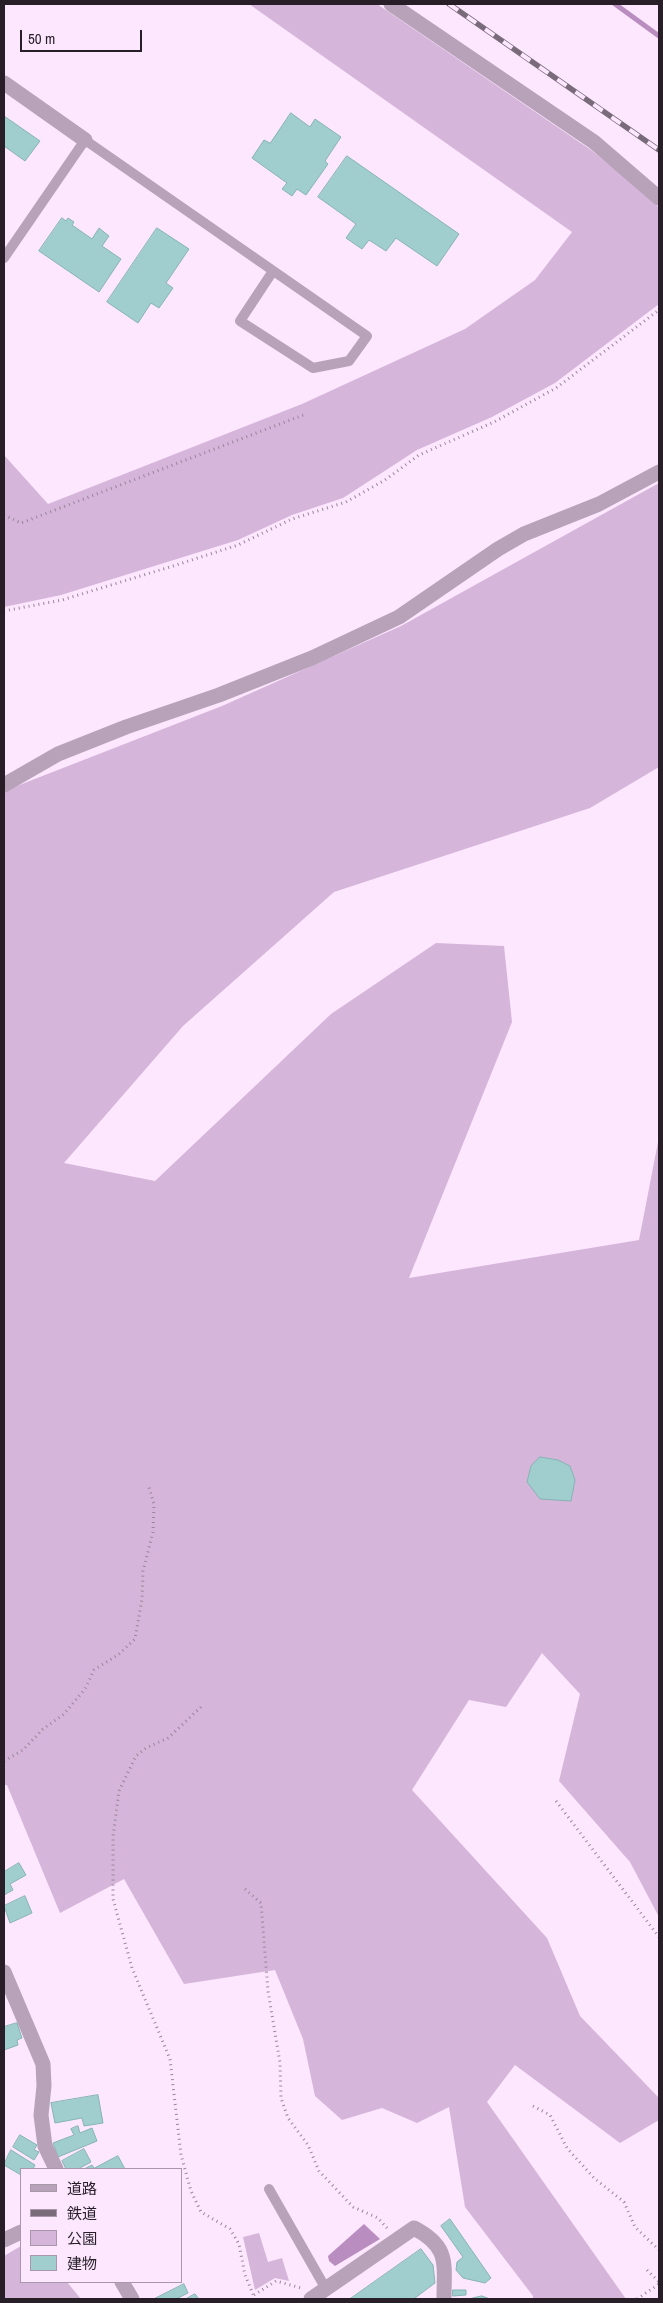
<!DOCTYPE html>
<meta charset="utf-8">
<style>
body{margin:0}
#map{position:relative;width:663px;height:2303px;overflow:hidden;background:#fce7fe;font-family:"Archivo Narrow","Noto Sans JP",sans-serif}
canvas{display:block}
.frame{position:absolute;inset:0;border:5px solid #271e28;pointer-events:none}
.legend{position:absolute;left:20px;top:2168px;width:162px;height:115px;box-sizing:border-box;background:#fce7fe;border:1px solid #a797a8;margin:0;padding:6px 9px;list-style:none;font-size:15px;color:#271e28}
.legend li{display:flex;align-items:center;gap:10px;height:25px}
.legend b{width:25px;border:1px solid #a797a8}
.scale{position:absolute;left:20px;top:30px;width:122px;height:22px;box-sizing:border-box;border:2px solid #271e28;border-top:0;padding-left:6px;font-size:15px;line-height:18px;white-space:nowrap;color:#271e28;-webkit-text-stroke:4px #fce7fe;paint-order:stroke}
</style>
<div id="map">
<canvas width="663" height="2303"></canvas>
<div class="frame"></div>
<ul class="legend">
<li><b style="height:6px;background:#b7a2b9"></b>道路</li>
<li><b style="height:6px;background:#796b7a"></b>鉄道</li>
<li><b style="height:14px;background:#d6b5da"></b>公園</li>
<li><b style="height:14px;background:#a0cdce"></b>建物</li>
</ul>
<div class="scale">50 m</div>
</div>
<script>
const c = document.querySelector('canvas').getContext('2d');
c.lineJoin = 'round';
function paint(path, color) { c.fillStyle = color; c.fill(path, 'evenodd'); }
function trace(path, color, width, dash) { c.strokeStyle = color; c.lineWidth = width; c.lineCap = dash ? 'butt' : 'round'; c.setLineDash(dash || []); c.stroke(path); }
const green = new Path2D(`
 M 249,4 L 377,4 L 591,150 L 653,200 L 659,208 L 659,304 L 555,383 L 492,417 L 417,450 L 343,498 L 292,515 L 238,540 L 61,595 L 4,607 L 4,455 L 48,504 L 302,404 L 465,329 L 535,280 L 572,232 Z
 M 659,483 L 659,767 L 590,808 L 334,892 L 183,1026 L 64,1163 L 155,1181 L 331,1014 L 436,943 L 504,946 L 512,1022 L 409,1278 L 639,1240 L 659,1137 L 659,1917 L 630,1862 L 559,1781 L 580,1694 L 542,1653 L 506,1707 L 469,1700 L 412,1790 L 547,1938 L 580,2016 L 659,2098 L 659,2120 L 620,2143 L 515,2065 L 487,2102 L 626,2299 L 533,2299 L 533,2296 L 465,2207 L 449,2107 L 417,2123 L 382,2108 L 342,2120 L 315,2096 L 303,2039 L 275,1970 L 184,1984 L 124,1879 L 60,1913 L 7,1785 L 4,1785 L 4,791 L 222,706 L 401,626 Z
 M 259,2233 L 268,2262 L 282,2258 L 289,2281 L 275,2278 L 255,2290 L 243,2237 Z
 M 21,2246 L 21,2282 L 67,2282 L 81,2299 L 4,2299 L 4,2256 Z`);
const water = new Path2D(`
 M 364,2224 L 380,2239 L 335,2266 L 329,2261 L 328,2256 Z`);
const stream = new Path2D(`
 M 615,4 L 659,36`);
const building = new Path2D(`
 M 291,113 L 310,127 L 315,119 L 341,137 L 325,161 L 328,164 L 306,195 L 297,189 L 292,196 L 282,189 L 287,183 L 252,158 L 264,140 L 270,143 Z
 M 4,116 L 40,141 L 25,161 L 4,146 Z
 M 347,156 L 459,234 L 437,266 L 396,238 L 386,251 L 369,240 L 362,249 L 346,238 L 356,224 L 318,197 Z
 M 62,218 L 66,221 L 68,218 L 74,222 L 72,225 L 92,239 L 99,228 L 109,236 L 102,246 L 121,259 L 99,292 L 39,251 Z
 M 157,228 L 189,249 L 166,283 L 173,288 L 159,308 L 151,303 L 138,323 L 107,302 Z
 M 540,1457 L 558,1460 L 570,1466 L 575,1480 L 571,1501 L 540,1499 L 527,1482 L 531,1466 Z
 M 19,1863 L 26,1875 L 10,1884 L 13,1890 L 4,1895 L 4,1872 Z
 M 25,1896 L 32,1913 L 10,1923 L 4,1906 Z
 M 17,2023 L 22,2038 L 17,2040 L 18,2045 L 4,2050 L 4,2027 Z
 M 98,2095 L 103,2123 L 84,2126 L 82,2118 L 55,2123 L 51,2103 Z
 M 78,2126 L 80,2133 L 92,2128 L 97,2141 L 58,2157 L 53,2143 L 74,2135 L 71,2129 Z
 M 20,2135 L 37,2145 L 34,2150 L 39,2152 L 34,2160 L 13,2147 Z
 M 84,2149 L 91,2162 L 78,2169 L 66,2169 L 62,2161 Z
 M 11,2150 L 35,2165 L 33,2169 L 21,2169 L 21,2175 L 4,2165 Z
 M 118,2156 L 125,2169 L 84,2169 L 92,2165 L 94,2168 Z
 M 450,2219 L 491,2278 L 485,2283 L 463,2278 L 456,2270 L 457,2262 L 463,2257 L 441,2226 Z
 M 421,2249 L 433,2265 L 435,2283 L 415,2298 L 416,2299 L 350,2299 Z
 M 184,2284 L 188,2293 L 176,2299 L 154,2299 Z
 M 453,2290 L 466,2290 L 466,2295 L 453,2296 Z
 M 195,2294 L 199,2299 L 186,2299 Z
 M 482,2296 L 490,2299 L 469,2299 Z`);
const path = new Path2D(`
 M 4,515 L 21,523 L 306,414
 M 4,611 L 62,600 L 173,566 L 238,545 L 292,519 L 346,502 L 385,480 L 419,455 L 494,422 L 556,388 L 659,310
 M 201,1707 L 168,1738 L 146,1748 L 136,1756 L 119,1791 L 113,1837 L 113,1899 L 132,1968 L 170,2059 L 181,2155 L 191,2191 L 201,2212 L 230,2229 L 239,2244 L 245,2275 L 255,2299
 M 4,1761 L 23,1750 L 43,1729 L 64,1714 L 85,1689 L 94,1670 L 119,1654 L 135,1639 L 142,1599 L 143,1571 L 153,1532 L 154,1504 L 148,1484
 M 556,1801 L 659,1937
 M 245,1889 L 261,1903 L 268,1991 L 280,2063 L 281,2098 L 288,2118 L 308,2145 L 319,2171 L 353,2207 L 378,2218 L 387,2228
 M 533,2106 L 550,2115 L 567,2148 L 594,2178 L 624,2202 L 635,2227 L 659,2250
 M 647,2270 L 659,2282
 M 254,2295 L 276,2281 L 301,2288
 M 637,2299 L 659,2284`);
const lane = new Path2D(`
 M 4,258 L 85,140 L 367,336 L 349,361 L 313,368 L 240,321 L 273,271
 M 269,2189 L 326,2289`);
const street = new Path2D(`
 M 391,4 L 594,142 L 659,198
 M 4,83 L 85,140
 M 4,785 L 58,754 L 126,727 L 219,695 L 312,658 L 399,617 L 498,549 L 524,534 L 599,504 L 659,472
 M 4,1972 L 43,2064 L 44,2086 L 41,2115 L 45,2146 L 56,2169
 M 4,2240 L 21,2232
 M 122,2282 L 132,2299
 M 311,2299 L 414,2228 C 450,2247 444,2263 444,2299`);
const rail = new Path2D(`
 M 449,4 L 659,150`);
paint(green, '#d6b5da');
paint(water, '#ba8dc0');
trace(stream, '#ba8dc0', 5);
paint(building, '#a0cdce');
trace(building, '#86b3b4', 1);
trace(path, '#978798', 3, [1, 4]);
trace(lane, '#b7a2b9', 10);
trace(street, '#b7a2b9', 15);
trace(rail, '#796b7a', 5.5);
trace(rail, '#fce7fe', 4, [11]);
</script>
